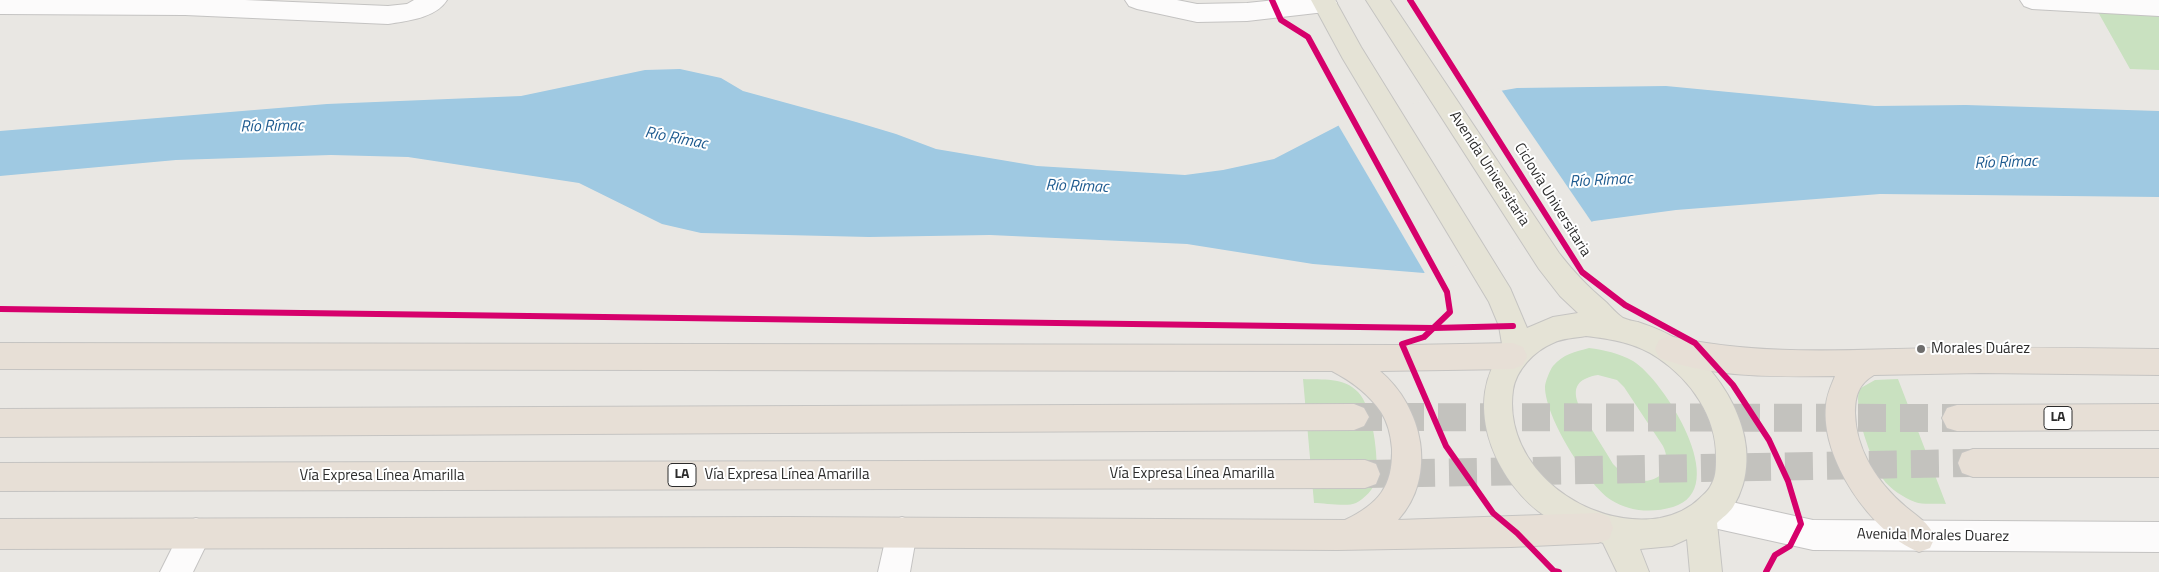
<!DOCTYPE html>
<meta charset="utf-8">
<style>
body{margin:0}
canvas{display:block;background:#e9e7e3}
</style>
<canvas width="2159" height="572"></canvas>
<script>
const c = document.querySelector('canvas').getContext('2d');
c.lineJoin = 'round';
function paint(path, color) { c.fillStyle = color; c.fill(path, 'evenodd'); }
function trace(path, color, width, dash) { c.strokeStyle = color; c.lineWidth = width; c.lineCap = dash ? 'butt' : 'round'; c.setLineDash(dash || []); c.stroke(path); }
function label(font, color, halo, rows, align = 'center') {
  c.font = font + ' "Titillium Web",sans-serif'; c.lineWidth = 4; c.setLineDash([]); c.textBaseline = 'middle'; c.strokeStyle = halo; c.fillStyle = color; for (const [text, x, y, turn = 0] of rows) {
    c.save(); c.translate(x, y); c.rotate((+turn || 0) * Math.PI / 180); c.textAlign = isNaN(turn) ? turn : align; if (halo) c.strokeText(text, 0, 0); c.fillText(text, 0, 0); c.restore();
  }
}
const green = new Path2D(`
 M 2098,12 L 2159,15 L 2159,70 L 2130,69 Z
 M 1589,348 C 1604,350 1619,353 1633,361 C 1663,379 1734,489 1673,507 C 1652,513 1630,512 1611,500 C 1587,484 1545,417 1545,387 C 1545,382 1550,370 1553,366 C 1563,354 1575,352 1589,348 ZM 1598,375 L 1617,380 L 1624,387 L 1663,446 C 1675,471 1654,489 1629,477 C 1623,474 1618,469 1613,464 C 1606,452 1598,440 1591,428 C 1579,407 1561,381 1598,375 Z
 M 1303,379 C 1322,380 1344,377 1358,392 C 1373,407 1379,459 1376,480 C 1374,489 1364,499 1356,503 C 1348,507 1324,503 1314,503 Z
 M 1898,379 L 1946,504 C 1936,503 1923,505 1915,502 C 1904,498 1889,488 1883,479 C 1870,457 1854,414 1859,389 L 1875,380 Z`);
const water = new Path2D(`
 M 680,69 L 721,78 L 743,91 L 856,122 L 896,134 L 936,149 L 1037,166 L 1185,175 L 1223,170 L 1274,159 L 1357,116 L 1517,88 L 1666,86 L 1875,106 L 1966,105 L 2159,111 L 2159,197 L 1880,194 L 1676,210 L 1594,221 L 1424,273 L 1313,264 L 1187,244 L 990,235 L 869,237 L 701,233 L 662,224 L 579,183 L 408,157 L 331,155 L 176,160 L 0,176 L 0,131 L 327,104 L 521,96 L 645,70 Z`);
const pier = new Path2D(`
 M 1500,88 L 1593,224 L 1426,275 L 1337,123 L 1356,113 Z`);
const highwayTunnel = new Path2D(`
 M 1354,417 L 1957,418
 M 1365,474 L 1973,463`);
const street = new Path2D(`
 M 0,0 L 245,0 L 388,6 L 407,4 L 414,0 L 447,0 C 436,18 407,21 388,24 L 185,15 L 0,14 Z
 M 1125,0 L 1177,0 L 1197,4 L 1247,3 L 1276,0 L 1335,0 L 1337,3 L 1333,9 L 1325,12 L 1247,21 L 1197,22 L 1137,9 L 1129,6 Z
 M 2020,0 L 2159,0 L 2159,16 L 2032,9 L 2024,6 Z
 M 902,517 L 913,521 L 917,532 L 910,572 L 878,572 L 887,532 L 891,521 Z
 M 196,518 L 207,522 L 212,533 L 193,572 L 160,572 L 185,522 Z`);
const secondary = new Path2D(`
 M 1709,497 L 1813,520 L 2159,522 L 2159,552 L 1813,550 L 1709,527 L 1698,522 L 1694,512 L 1698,502 Z`);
const primary = new Path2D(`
 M 1311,0 L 1335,0 L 1361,47 L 1510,288 L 1527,328 L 1553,317 L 1578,313 L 1560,296 L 1539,269 L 1366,0 L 1390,0 L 1559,253 C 1573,271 1588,287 1606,302 C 1611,307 1617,314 1623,318 C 1627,320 1633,321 1638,322 C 1652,327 1667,332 1679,341 C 1728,376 1769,449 1733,507 C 1729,513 1722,518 1717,523 L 1722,572 L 1690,572 L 1687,539 L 1672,546 L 1640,549 L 1649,572 L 1617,572 L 1603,543 C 1580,535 1557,526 1538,511 C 1492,474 1463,401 1503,350 L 1499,326 L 1489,302 L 1343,59 ZM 1586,336 C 1611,339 1637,343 1658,358 C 1691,380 1717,417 1716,458 C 1716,468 1716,478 1710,487 C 1708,491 1703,495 1700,498 C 1689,509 1675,515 1660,518 C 1588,530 1502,468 1513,390 C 1516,370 1534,351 1553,343 C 1563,338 1575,338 1586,336 Z`);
const highway = new Path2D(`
 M 1669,336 C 1756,356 1844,350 1932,348 C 2008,347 2083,348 2159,349 L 2159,375 L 1980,373 L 1874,375 C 1859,384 1855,395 1855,413 C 1856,451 1878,483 1906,507 C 1918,517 1928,522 1935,537 L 1930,548 L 1919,552 C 1871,533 1820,458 1826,405 C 1827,394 1831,386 1835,376 C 1777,377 1714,378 1659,358 L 1655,349 L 1659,340 Z
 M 0,343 L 1409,345 L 1513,343 L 1523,347 L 1527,356 L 1523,365 L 1513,369 L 1380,371 C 1423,407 1438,476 1398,520 L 1598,513 L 1609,517 L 1613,528 L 1609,539 L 1598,543 L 1511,547 L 1337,550 L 788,547 L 0,549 L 0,519 L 788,517 L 1345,520 C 1378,504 1393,487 1392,449 C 1391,436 1388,423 1381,412 C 1369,394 1351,381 1332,371 L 0,369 Z
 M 1354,404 L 1364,408 L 1369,417 L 1364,426 L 1354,430 L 0,437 L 0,409 Z
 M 2159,404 L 2159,430 L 1957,431 L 1947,428 L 1942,418 L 1947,408 L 1957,405 Z
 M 1973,449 L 2159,449 L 2159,477 L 1973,477 L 1962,473 L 1958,463 L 1962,453 Z
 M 1365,460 L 1376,464 L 1380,474 L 1376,484 L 1365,488 L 0,491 L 0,463 Z`);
const cycleway = new Path2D(`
 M 1272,0 L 1281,20 L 1308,37 L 1447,292 L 1450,312 L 1424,337 L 1402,344 L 1446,446 L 1493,513 L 1517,533 L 1554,571 L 1559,572
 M 1410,0 L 1582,272 L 1625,305 L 1695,343 L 1733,385 L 1769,440 L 1788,481 L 1801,524 L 1790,546 L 1775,555 L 1766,572
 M 0,309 L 1434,328 L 1513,326`);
const markers = [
 [1921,349,5,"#6e6d6c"]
];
const shields = [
 [2058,418,28],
 [682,475,28]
];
const shieldNames = [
 ["LA",2058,418],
 ["LA",682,475]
];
const streetNames = [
 ["Avenida Universitaria",1489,169,57],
 ["Ciclovía Universitaria",1552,200,58],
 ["Vía Expresa Línea Amarilla",1192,474],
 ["Vía Expresa Línea Amarilla",787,475],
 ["Vía Expresa Línea Amarilla",382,476],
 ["Avenida Morales Duarez",1933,536,1]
];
const poiNames = [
 ["Morales Duárez",1931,349]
];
const waterNames = [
 ["Río Rímac",272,127,-1],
 ["Río Rímac",676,139,11],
 ["Río Rímac",2006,163,-2],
 ["Río Rímac",1601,181,-3],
 ["Río Rímac",1077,187,2]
];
paint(green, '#c9e1c0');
paint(water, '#9fc9e2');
paint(pier, '#e9e7e3');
trace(highwayTunnel, '#c3c2be', 28, [28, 14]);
trace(street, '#c4c3c2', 2);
trace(secondary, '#c4c3c2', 2);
trace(primary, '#c5c4c2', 2);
trace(highway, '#c5c4c2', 2);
paint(street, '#fcfbfb');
paint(secondary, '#fcfbfb');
paint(primary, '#e5e3d6');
paint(highway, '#e7dfd6');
trace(cycleway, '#d6006c', 6);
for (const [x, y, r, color] of markers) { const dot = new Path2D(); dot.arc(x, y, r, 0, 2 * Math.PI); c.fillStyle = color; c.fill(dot); trace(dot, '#fff', 2); }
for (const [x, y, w] of shields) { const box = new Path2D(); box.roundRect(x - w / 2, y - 11.5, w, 23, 4); c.fillStyle = '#fff'; c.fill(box); trace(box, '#2c2c2c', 1); }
label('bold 14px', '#2c2c2c', null, shieldNames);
label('15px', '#2c2c2c', '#fff', streetNames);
label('15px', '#2c2c2c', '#fff', poiNames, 'left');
label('italic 16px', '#1d5a8f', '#fff', waterNames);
</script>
